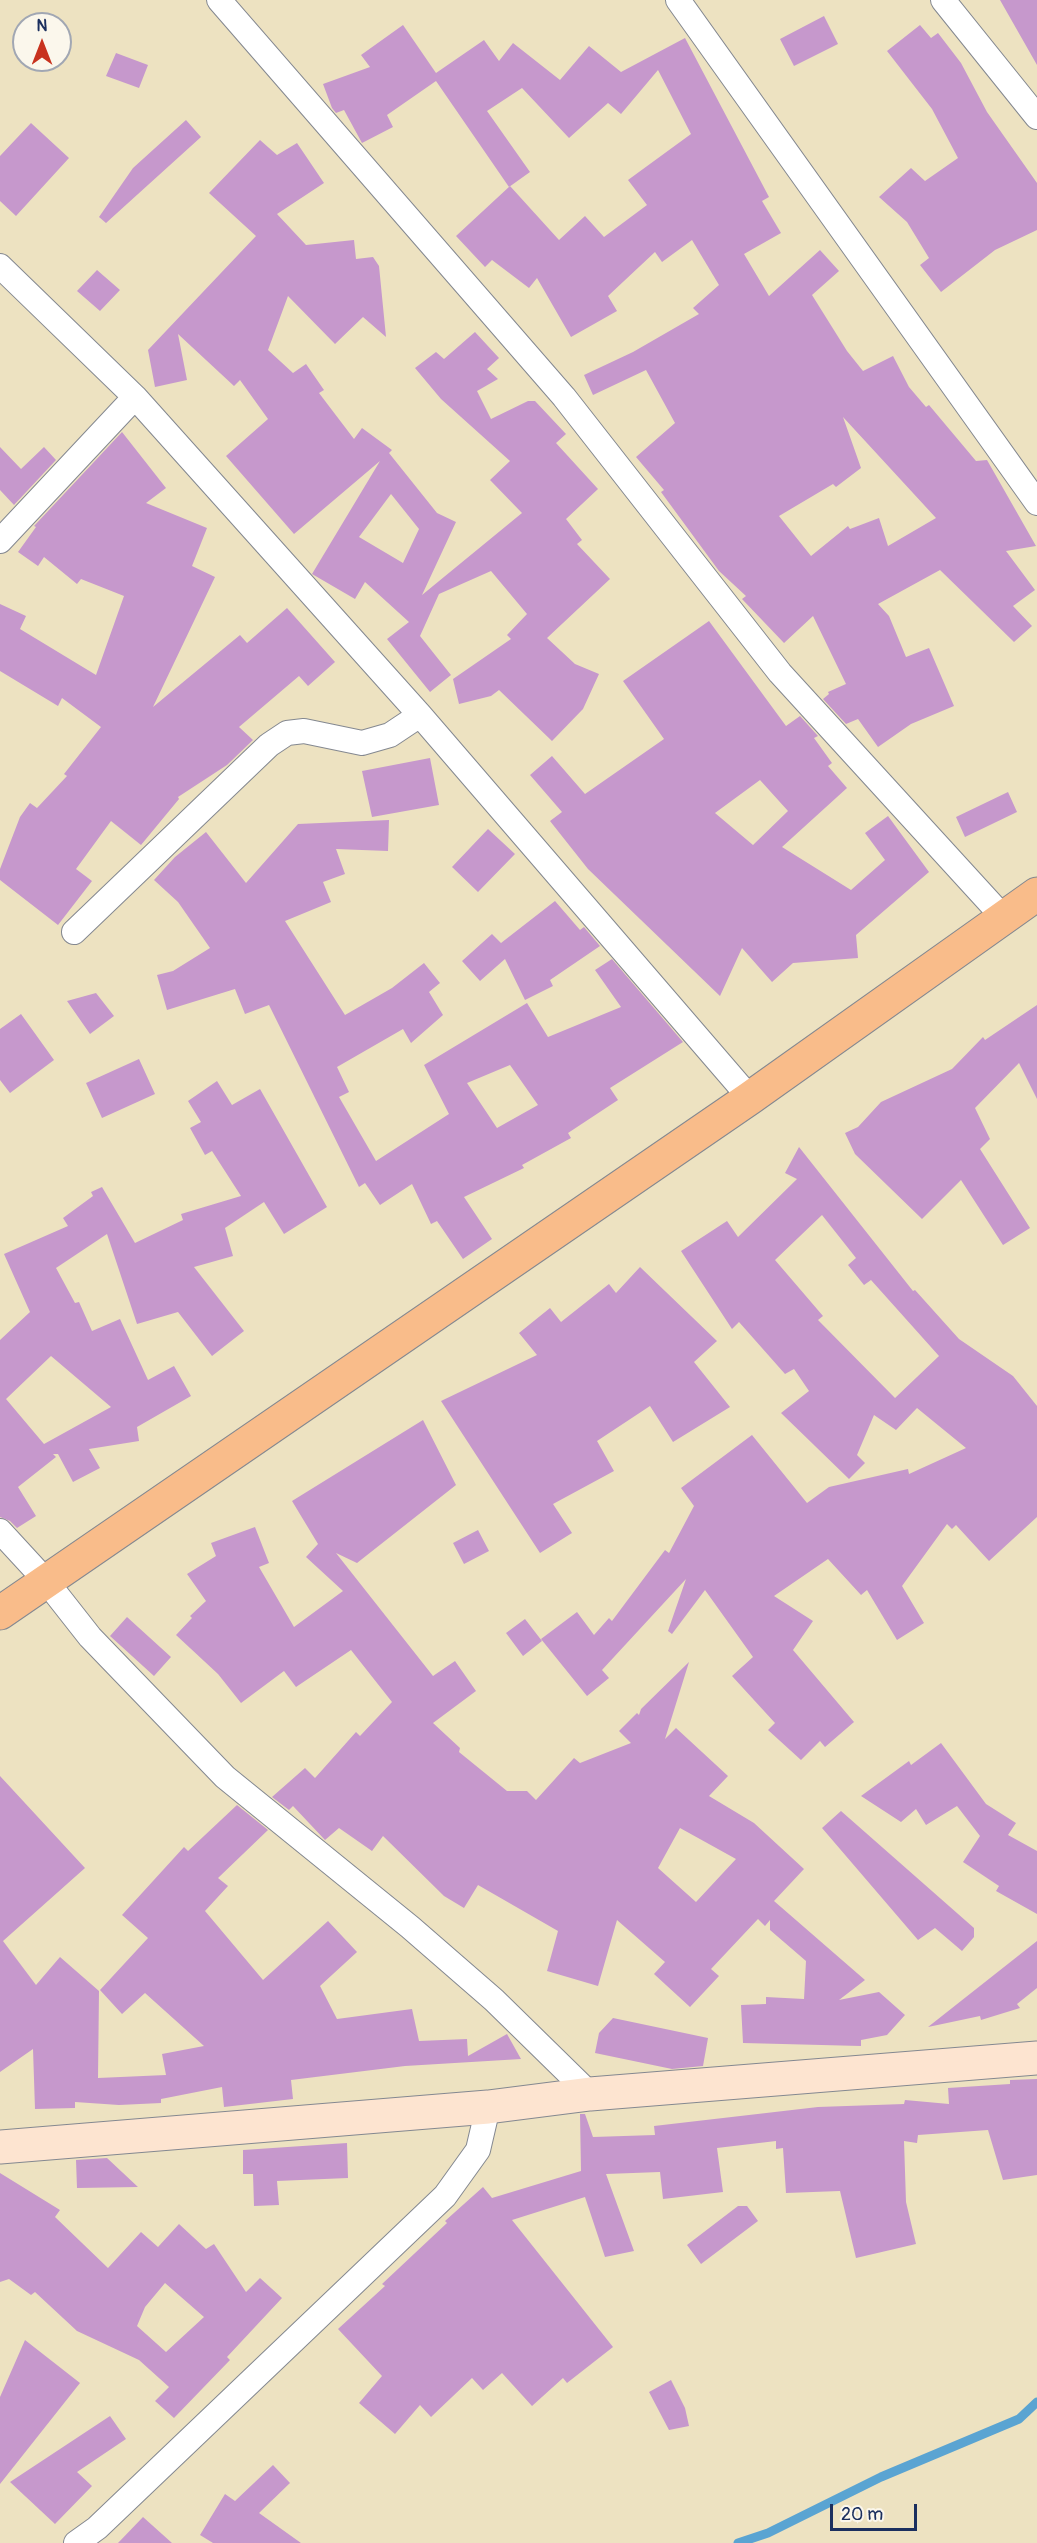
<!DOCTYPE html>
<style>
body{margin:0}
#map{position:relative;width:1037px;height:2543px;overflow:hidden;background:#ede2c1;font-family:Pangolin,sans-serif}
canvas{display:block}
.north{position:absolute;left:12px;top:12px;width:60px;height:60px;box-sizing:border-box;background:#fbf7ec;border:2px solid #a1a7b3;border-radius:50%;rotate:0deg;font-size:16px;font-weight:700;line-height:24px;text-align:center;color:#1b2f5e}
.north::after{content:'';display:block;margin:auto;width:21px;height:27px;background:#c8321e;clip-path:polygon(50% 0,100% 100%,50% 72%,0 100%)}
.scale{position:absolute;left:830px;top:2504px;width:87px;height:27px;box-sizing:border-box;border:3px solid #1b2f5e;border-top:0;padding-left:8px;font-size:18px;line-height:21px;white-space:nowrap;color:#1b2f5e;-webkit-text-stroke:4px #fbf7ec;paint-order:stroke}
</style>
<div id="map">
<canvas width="1037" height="2543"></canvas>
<div class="north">N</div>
<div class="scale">20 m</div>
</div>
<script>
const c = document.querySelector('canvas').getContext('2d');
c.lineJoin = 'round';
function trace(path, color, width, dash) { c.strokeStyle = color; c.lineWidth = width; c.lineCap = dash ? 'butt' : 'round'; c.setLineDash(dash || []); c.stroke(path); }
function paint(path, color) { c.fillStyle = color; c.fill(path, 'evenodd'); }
const stream = new Path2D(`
 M 738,2543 L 768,2533 L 881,2477 L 1019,2419 L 1037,2402`);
const building = new Path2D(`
 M 1000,0 L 1037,0 L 1037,65 Z
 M 824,16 L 838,44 L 794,66 L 780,39 Z
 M 403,25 L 436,73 L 484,40 L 499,61 L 513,43 L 560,80 L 589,46 L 621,72 L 685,38 L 769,197 L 762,201 L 781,233 L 744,254 L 769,296 L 820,250 L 839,271 L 812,295 L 847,351 L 863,371 L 893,356 L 909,387 L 926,407 L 929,405 L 976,461 L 987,460 L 1036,546 L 1006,551 L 1035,590 L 1013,606 L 1032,626 L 1014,642 L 940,570 L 878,604 L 889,616 L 906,657 L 929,648 L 954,706 L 911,724 L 878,747 L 858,719 L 846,724 L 823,699 L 829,694 L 828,692 L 846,684 L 813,616 L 784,643 L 742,599 L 746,596 L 719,571 L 661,492 L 664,490 L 636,457 L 675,423 L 646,370 L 593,395 L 584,375 L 633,352 L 699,314 L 693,308 L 719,285 L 692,240 L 662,262 L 655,252 L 608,296 L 617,311 L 571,337 L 537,278 L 529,288 L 492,260 L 485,267 L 456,236 L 510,186 L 559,240 L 585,216 L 604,237 L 647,205 L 628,180 L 691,134 L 658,70 L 621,114 L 608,103 L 569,138 L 522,88 L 487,111 L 530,172 L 509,187 L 436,81 L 387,115 L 393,127 L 362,143 L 344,110 L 336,113 L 332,108 L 323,84 L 370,67 L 361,55 ZM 843,417 L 936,518 L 888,546 L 879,518 L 850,529 L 848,526 L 811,556 L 779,516 L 833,484 L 836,487 L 861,468 Z
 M 920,25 L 931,38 L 938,33 L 961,63 L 987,112 L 1037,183 L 1037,230 L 995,250 L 941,292 L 920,265 L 929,258 L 907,222 L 879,197 L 911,168 L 925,181 L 958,158 L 932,109 L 887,51 Z
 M 116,53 L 148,65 L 139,88 L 106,76 Z
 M 186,120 L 201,137 L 106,223 L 99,217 L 133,168 Z
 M 31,123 L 69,158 L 16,216 L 0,201 L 0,156 Z
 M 260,140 L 277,155 L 297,143 L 324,183 L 277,214 L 306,245 L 354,240 L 356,259 L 373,257 L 379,266 L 386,337 L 363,317 L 335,344 L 288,296 L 268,350 L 293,373 L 306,364 L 324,390 L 319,393 L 354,439 L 362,428 L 392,450 L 389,453 L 437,513 L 456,522 L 422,595 L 522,513 L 490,480 L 510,461 L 441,399 L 415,368 L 436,352 L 444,359 L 475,332 L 499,358 L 487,369 L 498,379 L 477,391 L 491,419 L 528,401 L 535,401 L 566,434 L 556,443 L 598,489 L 566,519 L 582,540 L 577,544 L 610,579 L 547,638 L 575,664 L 599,674 L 583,709 L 552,741 L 499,690 L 491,696 L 459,704 L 453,679 L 511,639 L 507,635 L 527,614 L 491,571 L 439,594 L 420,636 L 451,675 L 430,692 L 387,639 L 409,622 L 365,582 L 355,599 L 312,574 L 380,461 L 294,534 L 226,456 L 268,419 L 240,380 L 234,386 L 178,334 L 187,380 L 155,387 L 148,350 L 256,236 L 209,193 ZM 391,494 L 419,529 L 403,563 L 359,537 Z
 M 97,270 L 120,290 L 100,311 L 77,291 Z
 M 122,432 L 166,488 L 146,503 L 207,528 L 192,566 L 215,577 L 153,707 L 240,635 L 247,643 L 287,608 L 335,662 L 308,686 L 299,676 L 239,727 L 253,740 L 227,765 L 178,797 L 179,799 L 141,845 L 111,821 L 76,869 L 92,881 L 58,925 L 0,880 L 0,869 L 20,817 L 30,803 L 37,808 L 67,776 L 64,774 L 101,727 L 62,698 L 58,706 L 0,671 L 0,604 L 26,616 L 20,629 L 96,675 L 124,596 L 81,579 L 77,584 L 44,557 L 38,566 L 18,552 L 36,527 L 34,526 Z
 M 0,447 L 21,469 L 44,447 L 56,460 L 14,505 L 0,490 Z
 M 709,621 L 786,726 L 800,716 L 818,736 L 814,738 L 832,763 L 828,766 L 847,788 L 782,847 L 851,890 L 885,860 L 865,833 L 888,816 L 929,872 L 856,935 L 858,958 L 793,963 L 772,982 L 742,948 L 720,996 L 588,869 L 550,821 L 562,812 L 530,775 L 552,756 L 585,794 L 664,739 L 623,681 ZM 760,780 L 788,811 L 753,845 L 715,813 Z
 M 430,758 L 439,805 L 372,817 L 362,771 Z
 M 1008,792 L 1017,812 L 965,837 L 956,817 Z
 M 389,820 L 388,851 L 336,849 L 345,874 L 323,882 L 331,902 L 285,921 L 345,1015 L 392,988 L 424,963 L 440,983 L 429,992 L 443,1015 L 411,1043 L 403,1029 L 337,1067 L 349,1092 L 339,1097 L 376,1161 L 449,1114 L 424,1065 L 527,1003 L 548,1037 L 621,1007 L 595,970 L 612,959 L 683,1042 L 610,1088 L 618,1100 L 568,1133 L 571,1138 L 522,1165 L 524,1168 L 464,1197 L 492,1239 L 463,1259 L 437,1221 L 431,1224 L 412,1184 L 380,1205 L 365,1183 L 359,1187 L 269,1005 L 245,1014 L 235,989 L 167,1010 L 157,975 L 173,971 L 210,948 L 178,902 L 154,880 L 175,857 L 206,832 L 246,883 L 298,824 ZM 510,1065 L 538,1105 L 497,1128 L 467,1083 Z
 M 488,829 L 515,854 L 478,892 L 452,867 Z
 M 555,901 L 580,930 L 584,927 L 600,946 L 550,980 L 553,986 L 525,1000 L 505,959 L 480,981 L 462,961 L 492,934 L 501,943 Z
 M 96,993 L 114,1016 L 90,1034 L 67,1001 Z
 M 1037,1005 L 1037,1099 L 1019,1063 L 975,1108 L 990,1139 L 980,1149 L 1030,1228 L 1003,1245 L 961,1180 L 922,1219 L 855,1154 L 845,1133 L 858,1127 L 881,1102 L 952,1069 L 983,1037 L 985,1040 Z
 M 21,1014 L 54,1060 L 10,1093 L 0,1080 L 0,1029 Z
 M 139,1059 L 155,1094 L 102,1118 L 86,1083 Z
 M 217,1081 L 232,1105 L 260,1089 L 327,1207 L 284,1234 L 264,1202 L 225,1228 L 233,1256 L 194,1267 L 244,1331 L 212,1356 L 178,1312 L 137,1324 L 107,1234 L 56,1268 L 75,1303 L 79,1302 L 92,1331 L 120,1319 L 148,1380 L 174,1366 L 191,1396 L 137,1427 L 139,1441 L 89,1449 L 100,1468 L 73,1482 L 58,1454 L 53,1454 L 56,1457 L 18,1487 L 36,1516 L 17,1528 L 10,1521 L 0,1517 L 0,1340 L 30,1312 L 4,1254 L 68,1226 L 63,1218 L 93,1196 L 91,1192 L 102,1187 L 135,1243 L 183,1220 L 181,1214 L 241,1196 L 212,1151 L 205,1155 L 190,1128 L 201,1122 L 188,1101 ZM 51,1356 L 111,1407 L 44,1444 L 6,1399 Z
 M 799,1147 L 913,1291 L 915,1290 L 959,1339 L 1013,1376 L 1037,1406 L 1037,1517 L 989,1561 L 956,1525 L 952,1529 L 947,1524 L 902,1586 L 924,1623 L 897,1640 L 867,1590 L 861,1595 L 828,1559 L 774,1596 L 813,1621 L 793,1650 L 854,1722 L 825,1747 L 820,1741 L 801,1760 L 768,1730 L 775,1723 L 732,1676 L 753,1657 L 705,1590 L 672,1634 L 668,1631 L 686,1579 L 602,1670 L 609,1678 L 587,1696 L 541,1639 L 577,1612 L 594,1635 L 609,1618 L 612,1621 L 665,1550 L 669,1553 L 694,1506 L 681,1488 L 752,1435 L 807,1503 L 829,1487 L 908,1469 L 909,1474 L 966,1448 L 917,1408 L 896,1430 L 874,1415 L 857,1455 L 865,1463 L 849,1479 L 781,1413 L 809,1391 L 794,1369 L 785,1374 L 739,1322 L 732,1329 L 681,1251 L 727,1221 L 738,1237 L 797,1179 L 785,1173 ZM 822,1215 L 856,1258 L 848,1265 L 864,1285 L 871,1280 L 939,1356 L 895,1398 L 818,1320 L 823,1316 L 775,1260 Z
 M 640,1267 L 717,1341 L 694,1362 L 730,1407 L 673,1442 L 650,1406 L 597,1441 L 614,1471 L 553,1504 L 572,1533 L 540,1553 L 441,1401 L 537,1355 L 519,1333 L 550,1308 L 561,1322 L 609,1284 L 616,1293 Z
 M 423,1420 L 456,1485 L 357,1563 L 336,1553 L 433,1676 L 455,1661 L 476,1691 L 433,1723 L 460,1748 L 459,1752 L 507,1791 L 527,1791 L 536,1800 L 574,1758 L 580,1763 L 631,1743 L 619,1731 L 637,1713 L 639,1715 L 641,1709 L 689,1662 L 665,1739 L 676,1728 L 728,1776 L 709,1796 L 754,1823 L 804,1869 L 774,1901 L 865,1980 L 839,2000 L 879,1992 L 905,2015 L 887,2035 L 861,2040 L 861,2046 L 743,2043 L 741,2005 L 766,2004 L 766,1997 L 804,1999 L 806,1961 L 770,1930 L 770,1920 L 765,1926 L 758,1919 L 711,1969 L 719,1976 L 690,2007 L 654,1974 L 665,1962 L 617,1920 L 598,1986 L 547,1971 L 558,1931 L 478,1885 L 464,1908 L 444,1896 L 383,1836 L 372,1851 L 339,1828 L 325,1840 L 293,1806 L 289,1810 L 272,1797 L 305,1768 L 315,1778 L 356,1732 L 360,1736 L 392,1702 L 351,1650 L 296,1687 L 284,1671 L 241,1703 L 218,1674 L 176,1635 L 192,1618 L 190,1616 L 206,1601 L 187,1574 L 216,1556 L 211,1543 L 255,1527 L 269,1563 L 259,1567 L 294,1627 L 343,1591 L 306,1557 L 318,1544 L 292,1501 ZM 680,1828 L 736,1859 L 696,1902 L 658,1868 Z
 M 478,1530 L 489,1551 L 464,1564 L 453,1543 Z
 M 127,1617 L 171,1657 L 154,1676 L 110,1636 Z
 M 525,1619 L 542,1641 L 523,1656 L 506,1633 Z
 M 941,1743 L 986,1804 L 1016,1823 L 1008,1835 L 1037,1851 L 1037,1914 L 996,1891 L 999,1886 L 963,1862 L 980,1836 L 957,1806 L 926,1825 L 916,1809 L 901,1822 L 861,1796 L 909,1761 L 911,1765 Z
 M 0,1776 L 85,1868 L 3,1941 L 36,1985 L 60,1957 L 99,1991 L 98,2078 L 166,2075 L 162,2054 L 204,2046 L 145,1993 L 122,2014 L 100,1990 L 148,1938 L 122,1915 L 184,1847 L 188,1851 L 237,1805 L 268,1830 L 218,1878 L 228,1886 L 205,1911 L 263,1980 L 328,1921 L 357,1952 L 320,1986 L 337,2019 L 412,2009 L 419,2041 L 467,2039 L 468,2056 L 507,2034 L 521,2059 L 405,2066 L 291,2080 L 293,2099 L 224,2107 L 222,2087 L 161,2099 L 161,2103 L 119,2105 L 75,2102 L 75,2108 L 35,2109 L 33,2049 L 0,2072 Z
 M 841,1811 L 974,1928 L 974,1937 L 962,1951 L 935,1928 L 918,1940 L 822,1828 Z
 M 1037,1941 L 1037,1988 L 1017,2004 L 1020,2008 L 981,2020 L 980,2016 L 928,2027 Z
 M 613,2018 L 708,2038 L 703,2066 L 672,2069 L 595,2053 L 599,2033 Z
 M 1037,2079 L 1037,2175 L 1003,2180 L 988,2130 L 918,2135 L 917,2143 L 904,2141 L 906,2202 L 916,2244 L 856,2258 L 840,2191 L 786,2193 L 783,2148 L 776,2149 L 776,2141 L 717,2148 L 723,2192 L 663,2199 L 660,2172 L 606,2174 L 634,2251 L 605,2257 L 585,2197 L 512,2220 L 613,2347 L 567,2383 L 563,2378 L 532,2406 L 502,2373 L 483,2390 L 472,2378 L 431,2417 L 420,2405 L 395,2434 L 359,2403 L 382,2376 L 338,2329 L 385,2286 L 382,2284 L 447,2223 L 445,2221 L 483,2187 L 492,2198 L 581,2171 L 580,2114 L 585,2114 L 593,2137 L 655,2135 L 654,2126 L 818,2107 L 904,2104 L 905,2100 L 949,2104 L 948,2088 L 1010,2084 L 1010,2080 Z
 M 347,2143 L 348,2178 L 277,2181 L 279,2205 L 254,2206 L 253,2174 L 243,2174 L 243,2150 Z
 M 107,2158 L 138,2187 L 77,2188 L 76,2160 Z
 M 0,2173 L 60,2210 L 55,2217 L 108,2268 L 141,2232 L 158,2247 L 179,2224 L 206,2249 L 214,2244 L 246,2292 L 260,2278 L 282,2298 L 227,2357 L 230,2360 L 174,2418 L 155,2401 L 169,2387 L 139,2360 L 77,2331 L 35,2292 L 31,2295 L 9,2279 L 0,2282 ZM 165,2283 L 204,2317 L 166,2352 L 137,2326 L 145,2307 Z
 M 738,2206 L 747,2206 L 758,2221 L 701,2264 L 687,2245 Z
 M 25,2340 L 80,2383 L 0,2484 L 0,2397 Z
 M 671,2380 L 685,2408 L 689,2426 L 669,2430 L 649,2392 Z
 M 110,2416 L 126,2439 L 77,2472 L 92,2486 L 55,2524 L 10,2482 Z
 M 273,2465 L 290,2483 L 259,2513 L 301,2543 L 213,2543 L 200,2535 L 225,2494 L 235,2501 Z
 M 143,2517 L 172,2543 L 118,2543 Z`);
const minor = new Path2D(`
 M 219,0 L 564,397 L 780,673 L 1003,917
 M 678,0 L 1037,503
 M 943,0 L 1037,117
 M 0,266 L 135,397 L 420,715 L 750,1098
 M 0,541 L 135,397
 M 74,932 L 269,745 L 287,733 L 304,731 L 362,743 L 390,735 L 420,715
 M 0,1531 L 46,1581 L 90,1637 L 225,1777 L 410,1927 L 494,2000 L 590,2094
 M 76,2543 L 97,2528 L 445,2196 L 478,2150 L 488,2107`);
const secondary = new Path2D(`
 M 0,2147 L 488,2107 L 590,2094 L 1037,2058`);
const primary = new Path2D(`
 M 0,1613 L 750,1098 L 1037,894`);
trace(stream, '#5aa4d2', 9);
paint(building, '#c698cc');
trace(minor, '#848890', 26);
trace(secondary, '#848890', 35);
trace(primary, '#848890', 35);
trace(minor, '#fff', 24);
trace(secondary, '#fde4d0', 33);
trace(primary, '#f9bc8a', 33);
</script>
